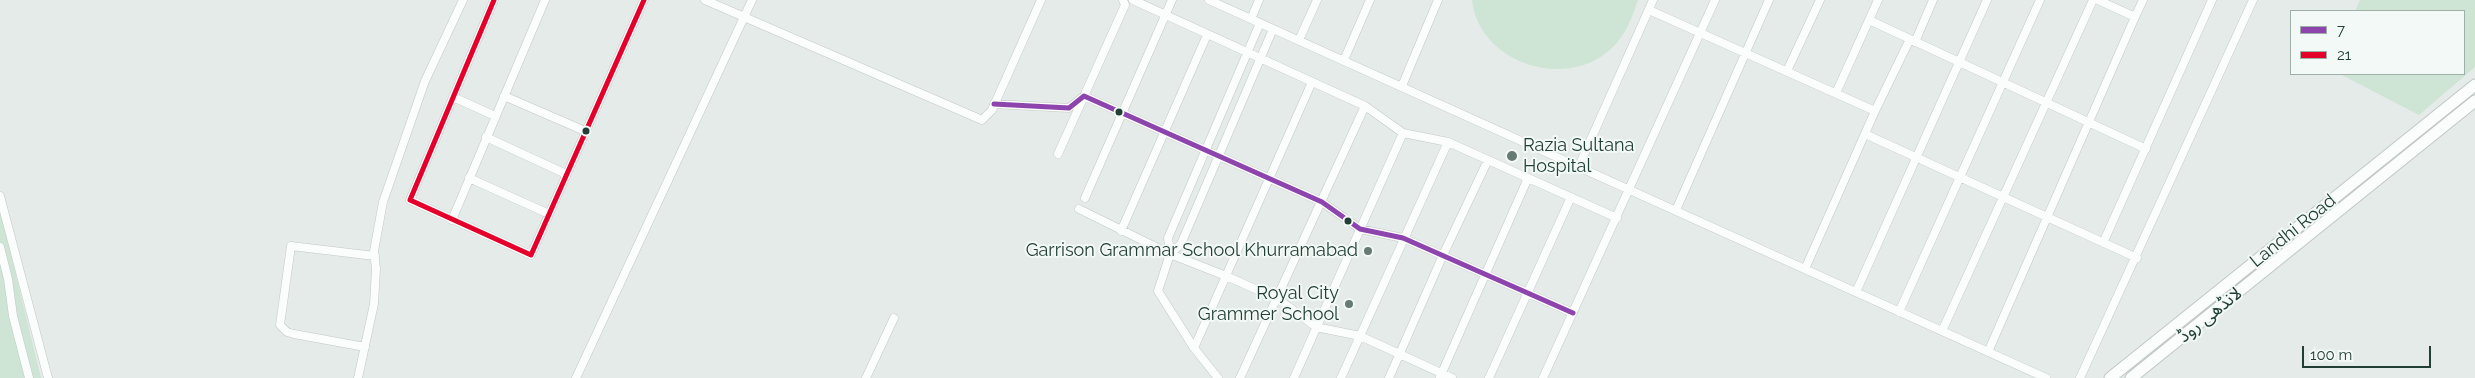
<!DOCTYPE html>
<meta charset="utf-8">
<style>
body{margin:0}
#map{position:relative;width:2475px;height:378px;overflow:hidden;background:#e5ebe8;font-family:Raleway,sans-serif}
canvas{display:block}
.legend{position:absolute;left:2290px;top:10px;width:175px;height:65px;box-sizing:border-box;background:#f3f9f6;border:1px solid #9fafa9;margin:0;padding:6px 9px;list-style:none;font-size:15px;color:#223f36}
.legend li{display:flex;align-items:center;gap:10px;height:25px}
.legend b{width:25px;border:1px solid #9fafa9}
.scale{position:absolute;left:2302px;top:346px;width:129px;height:22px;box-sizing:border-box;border:2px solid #223f36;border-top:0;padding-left:6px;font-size:15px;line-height:18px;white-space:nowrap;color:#223f36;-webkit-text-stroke:4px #f3f9f6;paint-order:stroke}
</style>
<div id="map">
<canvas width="2475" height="378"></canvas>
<ul class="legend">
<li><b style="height:6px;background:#8e44ad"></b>7</li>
<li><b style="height:6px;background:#e4002b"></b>21</li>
</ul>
<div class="scale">100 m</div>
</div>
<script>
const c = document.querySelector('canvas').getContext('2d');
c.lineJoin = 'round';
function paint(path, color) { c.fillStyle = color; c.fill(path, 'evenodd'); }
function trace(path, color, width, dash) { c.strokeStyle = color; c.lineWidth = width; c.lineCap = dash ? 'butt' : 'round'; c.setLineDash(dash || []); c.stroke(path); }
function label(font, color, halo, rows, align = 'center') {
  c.font = font + ' Raleway,"Noto Sans Arabic",sans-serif'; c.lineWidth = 4; c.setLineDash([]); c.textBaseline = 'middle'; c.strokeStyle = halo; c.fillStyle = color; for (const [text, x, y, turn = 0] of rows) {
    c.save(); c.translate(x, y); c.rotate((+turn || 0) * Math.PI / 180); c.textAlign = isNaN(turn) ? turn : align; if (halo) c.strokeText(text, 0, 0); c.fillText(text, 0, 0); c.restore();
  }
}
const green = new Path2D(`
 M 1472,0 L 1638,0 C 1632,17 1626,34 1613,47 C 1568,92 1479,64 1472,0 Z
 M 2360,0 L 2475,0 L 2475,67 L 2419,115 L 2340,74 L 2464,74 L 2464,11 L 2355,11 Z
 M 0,210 L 41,378 L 0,378 Z`);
const street = new Path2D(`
 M 494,0 L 410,200 L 531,255 L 644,0
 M 705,0 L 982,120 L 992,110 L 1041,0
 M 1133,0 L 1365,106 L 1403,133 L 1448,142 L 1617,218
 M 1209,0 L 2046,378
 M 2098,0 L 2135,17 L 2143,0
 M 1649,10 L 1875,111
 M 1251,19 L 1259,0
 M 1869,20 L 2146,149
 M 1299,40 L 1317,0
 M 1915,42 L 1933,0
 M 1344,60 L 1370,0
 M 1787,71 L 1820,0
 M 1402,86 L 1438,0
 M 1836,93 L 1878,0
 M 504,96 L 585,131
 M 453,97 L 495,116
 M 994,104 L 1069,108 L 1084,96 L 1322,202 L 1360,229 L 1403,238 L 1573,313
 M 1865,134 L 2137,258
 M 486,137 L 566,174
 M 1058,154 L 1125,5 L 1123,0
 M 1579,166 L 1653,0
 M 469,178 L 549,214
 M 0,196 L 48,378
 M 1085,198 L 1172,0
 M 1079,209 L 1170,254 L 1226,276 L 1278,299 L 1316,327 L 1360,336 L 1452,378
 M 1676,210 L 1769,0
 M 452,220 L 545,0
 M 1121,231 L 1207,35
 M 2103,243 L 2212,0
 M 0,247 L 8,279 L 13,316 L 29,378
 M 1170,254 L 1168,238 L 1260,23
 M 1805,269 L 1875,111 L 1910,39
 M 1856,292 L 1987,0
 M 1899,312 L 2040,0
 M 1942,331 L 2093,0
 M 365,347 L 294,334 L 287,332 L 280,325 L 291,246 L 375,256
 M 1194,348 L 1312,82
 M 1988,352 L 2135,17
 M 1440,377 L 1528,178
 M 358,378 L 374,304 L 376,269 L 374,251 L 383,202 L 425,81 L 463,0
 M 576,378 L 752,0
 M 866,378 L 894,318
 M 1218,378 L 1194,348 L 1158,291 L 1170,254 L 1181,244 L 1273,29
 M 1240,378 L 1365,106
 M 1294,378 L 1403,133
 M 1341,378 L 1448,142
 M 1389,378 L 1443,255 L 1488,160
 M 1489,378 L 1571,197
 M 1543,378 L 1715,0
 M 2080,378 L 2253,0`);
const secondary = new Path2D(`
 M 2110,378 L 2475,85
 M 2131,378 L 2475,101`);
const bus1 = new Path2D(`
 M 994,104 L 1069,108 L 1084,96 L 1322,202 L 1360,229 L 1403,238 L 1573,313`);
const bus2 = new Path2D(`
 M 494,0 L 410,200 L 531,255 L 644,0`);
const markers = [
 [1119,112,4.5,"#223f36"],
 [586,131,4.5,"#223f36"],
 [1512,156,6,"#667b74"],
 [1348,221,4.5,"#223f36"],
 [1368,251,5,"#667b74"],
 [1349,304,5,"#667b74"]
];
const poiNames = [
 ["Razia Sultana",1523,146,"left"],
 ["Hospital",1523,167,"left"],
 ["Garrison Grammar School Khurramabad",1358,251],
 ["Royal City",1339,294],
 ["Grammer School",1339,315]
];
const streetNames = [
 ["Landhi Road",2293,231,-39],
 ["لانڈھی روڈ",2210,315,-39]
];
paint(green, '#cee4d4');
trace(street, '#c2c8c5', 9);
trace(secondary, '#c0c8c5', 13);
trace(street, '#fbfcfc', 8);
trace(secondary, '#fbfcfc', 11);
trace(bus1, '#8e44ad', 5);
trace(bus2, '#e4002b', 5);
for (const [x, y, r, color] of markers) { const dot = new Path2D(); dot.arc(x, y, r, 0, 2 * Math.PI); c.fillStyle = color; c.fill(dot); trace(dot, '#f3f9f6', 2); }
label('18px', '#223f36', '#f3f9f6', poiNames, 'right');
label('18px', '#223f36', '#f3f9f6', streetNames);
</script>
